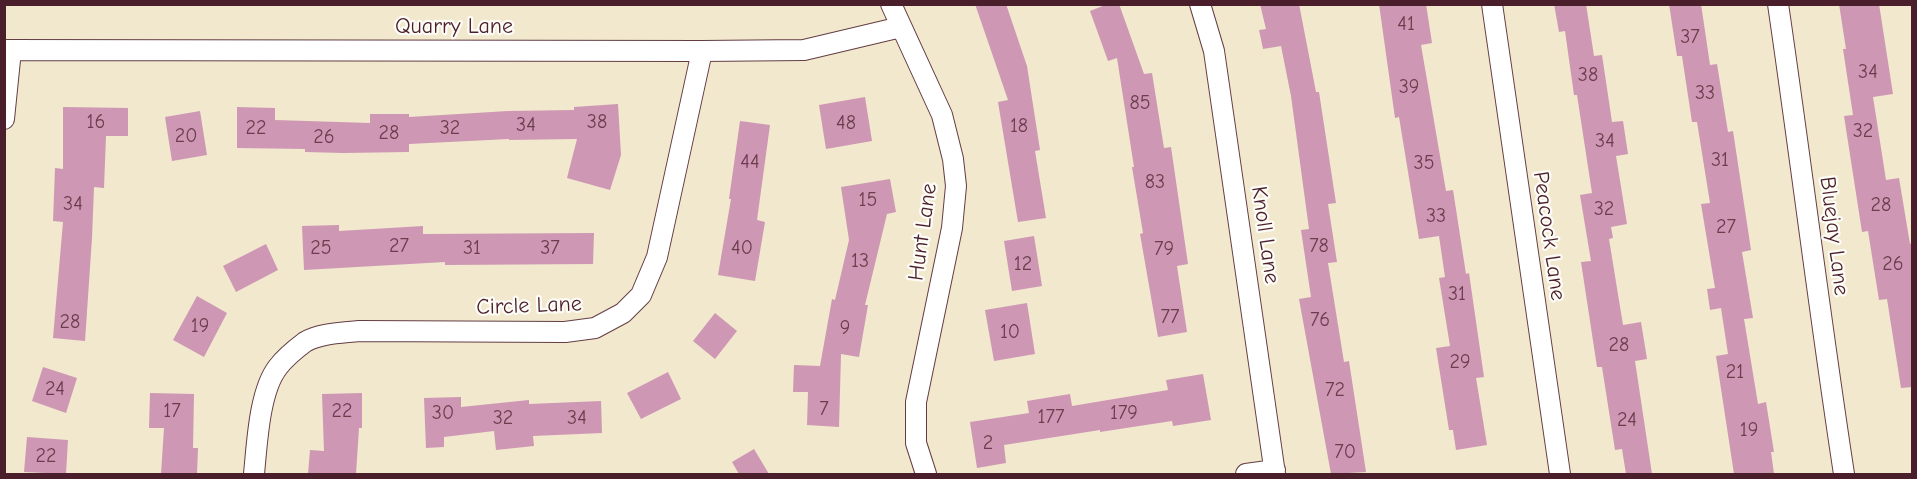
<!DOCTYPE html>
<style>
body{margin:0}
#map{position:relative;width:1917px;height:479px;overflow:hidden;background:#f1e8ce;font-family:"Comic Neue",sans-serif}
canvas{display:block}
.frame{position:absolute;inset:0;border:6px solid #4a1f2b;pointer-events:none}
</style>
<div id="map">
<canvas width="1917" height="479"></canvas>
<div class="frame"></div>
</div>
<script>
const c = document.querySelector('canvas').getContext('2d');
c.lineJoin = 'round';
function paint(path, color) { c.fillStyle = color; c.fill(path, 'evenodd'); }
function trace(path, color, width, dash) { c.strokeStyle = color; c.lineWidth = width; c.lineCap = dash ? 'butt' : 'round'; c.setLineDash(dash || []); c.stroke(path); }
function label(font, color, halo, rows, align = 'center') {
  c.font = font + ' "Comic Neue",sans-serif'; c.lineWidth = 4.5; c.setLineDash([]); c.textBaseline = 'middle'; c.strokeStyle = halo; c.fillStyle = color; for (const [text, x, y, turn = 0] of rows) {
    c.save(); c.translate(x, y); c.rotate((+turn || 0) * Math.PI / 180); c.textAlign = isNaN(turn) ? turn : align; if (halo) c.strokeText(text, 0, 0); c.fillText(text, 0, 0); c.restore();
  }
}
const building = new Path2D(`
 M 975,4 L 1006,4 L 1027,66 L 1040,150 L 1035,151 L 1046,218 L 1018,222 L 998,102 L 1008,100 Z
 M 1108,4 L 1119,4 L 1144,74 L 1152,73 L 1164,148 L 1171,147 L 1188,264 L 1177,266 L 1187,332 L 1158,337 L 1140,234 L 1143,233 L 1132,167 L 1134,167 L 1117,58 L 1108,61 L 1090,11 Z
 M 1260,4 L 1299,4 L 1316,92 L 1319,92 L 1332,177 L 1336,203 L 1328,204 L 1337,262 L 1328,263 L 1344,362 L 1349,361 L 1366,472 L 1331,474 L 1299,299 L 1311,297 L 1301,230 L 1309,229 L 1291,96 L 1281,46 L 1263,49 L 1259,30 L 1266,29 Z
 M 1379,4 L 1426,4 L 1432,43 L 1421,45 L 1446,191 L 1453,190 L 1466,274 L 1469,273 L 1484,377 L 1476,378 L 1487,445 L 1456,450 L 1453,430 L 1449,430 L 1436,348 L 1450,346 L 1439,278 L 1445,277 L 1439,236 L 1419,239 L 1399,117 L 1395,118 Z
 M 1554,4 L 1586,4 L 1594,56 L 1602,55 L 1612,122 L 1623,121 L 1628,154 L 1616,156 L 1627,224 L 1611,227 L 1613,238 L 1609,239 L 1623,325 L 1641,322 L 1647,359 L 1635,361 L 1652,474 L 1626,474 L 1622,449 L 1615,450 L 1602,367 L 1597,367 L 1581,262 L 1591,261 L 1580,195 L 1592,193 L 1577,95 L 1574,95 L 1565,31 L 1559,32 Z
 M 1669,4 L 1701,4 L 1710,65 L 1717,64 L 1728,132 L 1733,131 L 1751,250 L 1742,252 L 1753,318 L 1744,319 L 1758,404 L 1766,402 L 1774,452 L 1771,452 L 1774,474 L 1734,474 L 1716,356 L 1728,354 L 1721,308 L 1710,310 L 1707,289 L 1715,288 L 1701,204 L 1710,203 L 1697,122 L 1692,122 L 1682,56 L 1677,56 Z
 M 1839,4 L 1879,4 L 1893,94 L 1873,97 L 1886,180 L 1899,178 L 1910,244 L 1912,243 L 1912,387 L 1901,388 L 1887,299 L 1879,300 L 1868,231 L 1862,232 L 1844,116 L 1853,115 L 1843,49 L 1846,49 Z
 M 865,97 L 872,141 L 826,149 L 819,105 Z
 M 618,104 L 621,155 L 610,190 L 567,178 L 577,139 L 509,140 L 509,139 L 409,144 L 409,152 L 343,153 L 305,152 L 305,149 L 237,148 L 237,107 L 275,108 L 275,120 L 370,123 L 370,114 L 409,114 L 409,117 L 508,111 L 574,110 L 574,107 Z
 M 63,107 L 128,108 L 128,136 L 106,136 L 104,188 L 94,187 L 92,238 L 85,341 L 53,338 L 63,222 L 53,221 L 55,168 L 63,169 Z
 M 200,111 L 207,155 L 172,161 L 165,117 Z
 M 740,121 L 770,125 L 757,220 L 765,222 L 755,281 L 718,275 L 731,199 L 729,199 Z
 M 890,179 L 896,212 L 887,214 L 865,305 L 868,305 L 859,357 L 841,354 L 839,427 L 807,425 L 808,392 L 793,392 L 794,365 L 820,366 L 832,299 L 835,300 L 849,240 L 841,187 Z
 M 339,225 L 339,231 L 423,226 L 423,234 L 594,233 L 593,264 L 445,265 L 445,262 L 304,270 L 302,226 Z
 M 1034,236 L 1042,286 L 1012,291 L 1004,241 Z
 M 266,244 L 278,270 L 236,292 L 223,266 Z
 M 197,296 L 227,313 L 204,357 L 173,340 Z
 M 1027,303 L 1035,354 L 994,361 L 985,310 Z
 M 715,313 L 737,331 L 715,359 L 693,341 Z
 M 43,367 L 77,378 L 66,413 L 32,401 Z
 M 668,372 L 681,399 L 641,419 L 627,393 Z
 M 1203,374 L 1211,420 L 1173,426 L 1172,421 L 1100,432 L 1100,430 L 1004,445 L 1006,463 L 977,468 L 970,422 L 1029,413 L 1027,401 L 1070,394 L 1072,406 L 1168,390 L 1166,380 Z
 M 150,393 L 194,394 L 193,448 L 198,448 L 197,474 L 161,474 L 164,428 L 149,428 Z
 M 362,393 L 362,428 L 359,428 L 356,474 L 308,474 L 310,450 L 324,451 L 322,394 Z
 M 461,397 L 461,407 L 529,400 L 529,404 L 601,401 L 602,433 L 533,436 L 534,446 L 496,450 L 494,431 L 444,437 L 444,447 L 426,448 L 424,398 Z
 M 27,437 L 68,440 L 66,474 L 24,472 Z
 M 754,449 L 769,474 L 739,474 L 732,462 Z`);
const street = new Path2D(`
 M 891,4 L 942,115 L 953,159 L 956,186 L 952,228 L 916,402 L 916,443 L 926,474
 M 1200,4 L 1214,51 L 1275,474
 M 1492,4 L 1560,474
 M 1778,4 C 1801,161 1820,318 1844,474
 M 4,50 L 702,51 L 804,50 L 901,27
 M 4,119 L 11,50
 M 254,474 C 257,445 259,391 278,367 C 284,359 297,348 305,342 C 320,333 342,333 359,331 L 565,332 L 595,328 L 623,313 L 641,295 L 657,257 L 702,51
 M 1246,474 L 1275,470`);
const numberNames = [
 ["41",1406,24],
 ["37",1690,37],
 ["34",1868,72],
 ["38",1588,75],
 ["39",1409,87],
 ["33",1705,93],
 ["85",1140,103],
 ["16",96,122],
 ["38",597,122],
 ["48",846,123],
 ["34",526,125],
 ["18",1019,126],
 ["22",256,128],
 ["32",450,128],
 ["32",1863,131],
 ["28",389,133],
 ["20",186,136],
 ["26",324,137],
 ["34",1605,141],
 ["31",1720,160],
 ["44",750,162],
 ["35",1424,163],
 ["83",1155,182],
 ["15",868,200],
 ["34",73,204],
 ["28",1881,205],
 ["32",1604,209],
 ["33",1436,216],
 ["27",1726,227],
 ["27",399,246],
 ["78",1319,246],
 ["25",321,248],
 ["31",472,248],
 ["37",550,248],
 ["40",742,248],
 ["79",1164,249],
 ["13",860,261],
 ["12",1023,264],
 ["26",1893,264],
 ["31",1457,294],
 ["77",1170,317],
 ["76",1320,320],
 ["28",70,322],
 ["19",200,326],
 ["9",845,328],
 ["10",1010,332],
 ["28",1619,345],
 ["29",1460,362],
 ["21",1735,372],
 ["24",55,389],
 ["72",1335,390],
 ["7",824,409],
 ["17",172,411],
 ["22",342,411],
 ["30",443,413],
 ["179",1124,413],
 ["177",1051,417],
 ["32",503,418],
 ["34",577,418],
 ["24",1627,420],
 ["19",1749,430],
 ["2",988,443],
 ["70",1345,452],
 ["22",46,456]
];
const streetNames = [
 ["Quarry Lane",454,27],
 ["Hunt Lane",923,232,-82],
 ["Knoll Lane",1265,235,82],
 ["Peacock Lane",1549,236,82],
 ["Bluejay Lane",1834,236,83],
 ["Circle Lane",529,306,-2]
];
paint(building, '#ce97b4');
trace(street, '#633d43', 22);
trace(street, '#fff', 20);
label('20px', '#6b3d4d', null, numberNames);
label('22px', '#4a1f2b', '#fdfcf7', streetNames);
</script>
